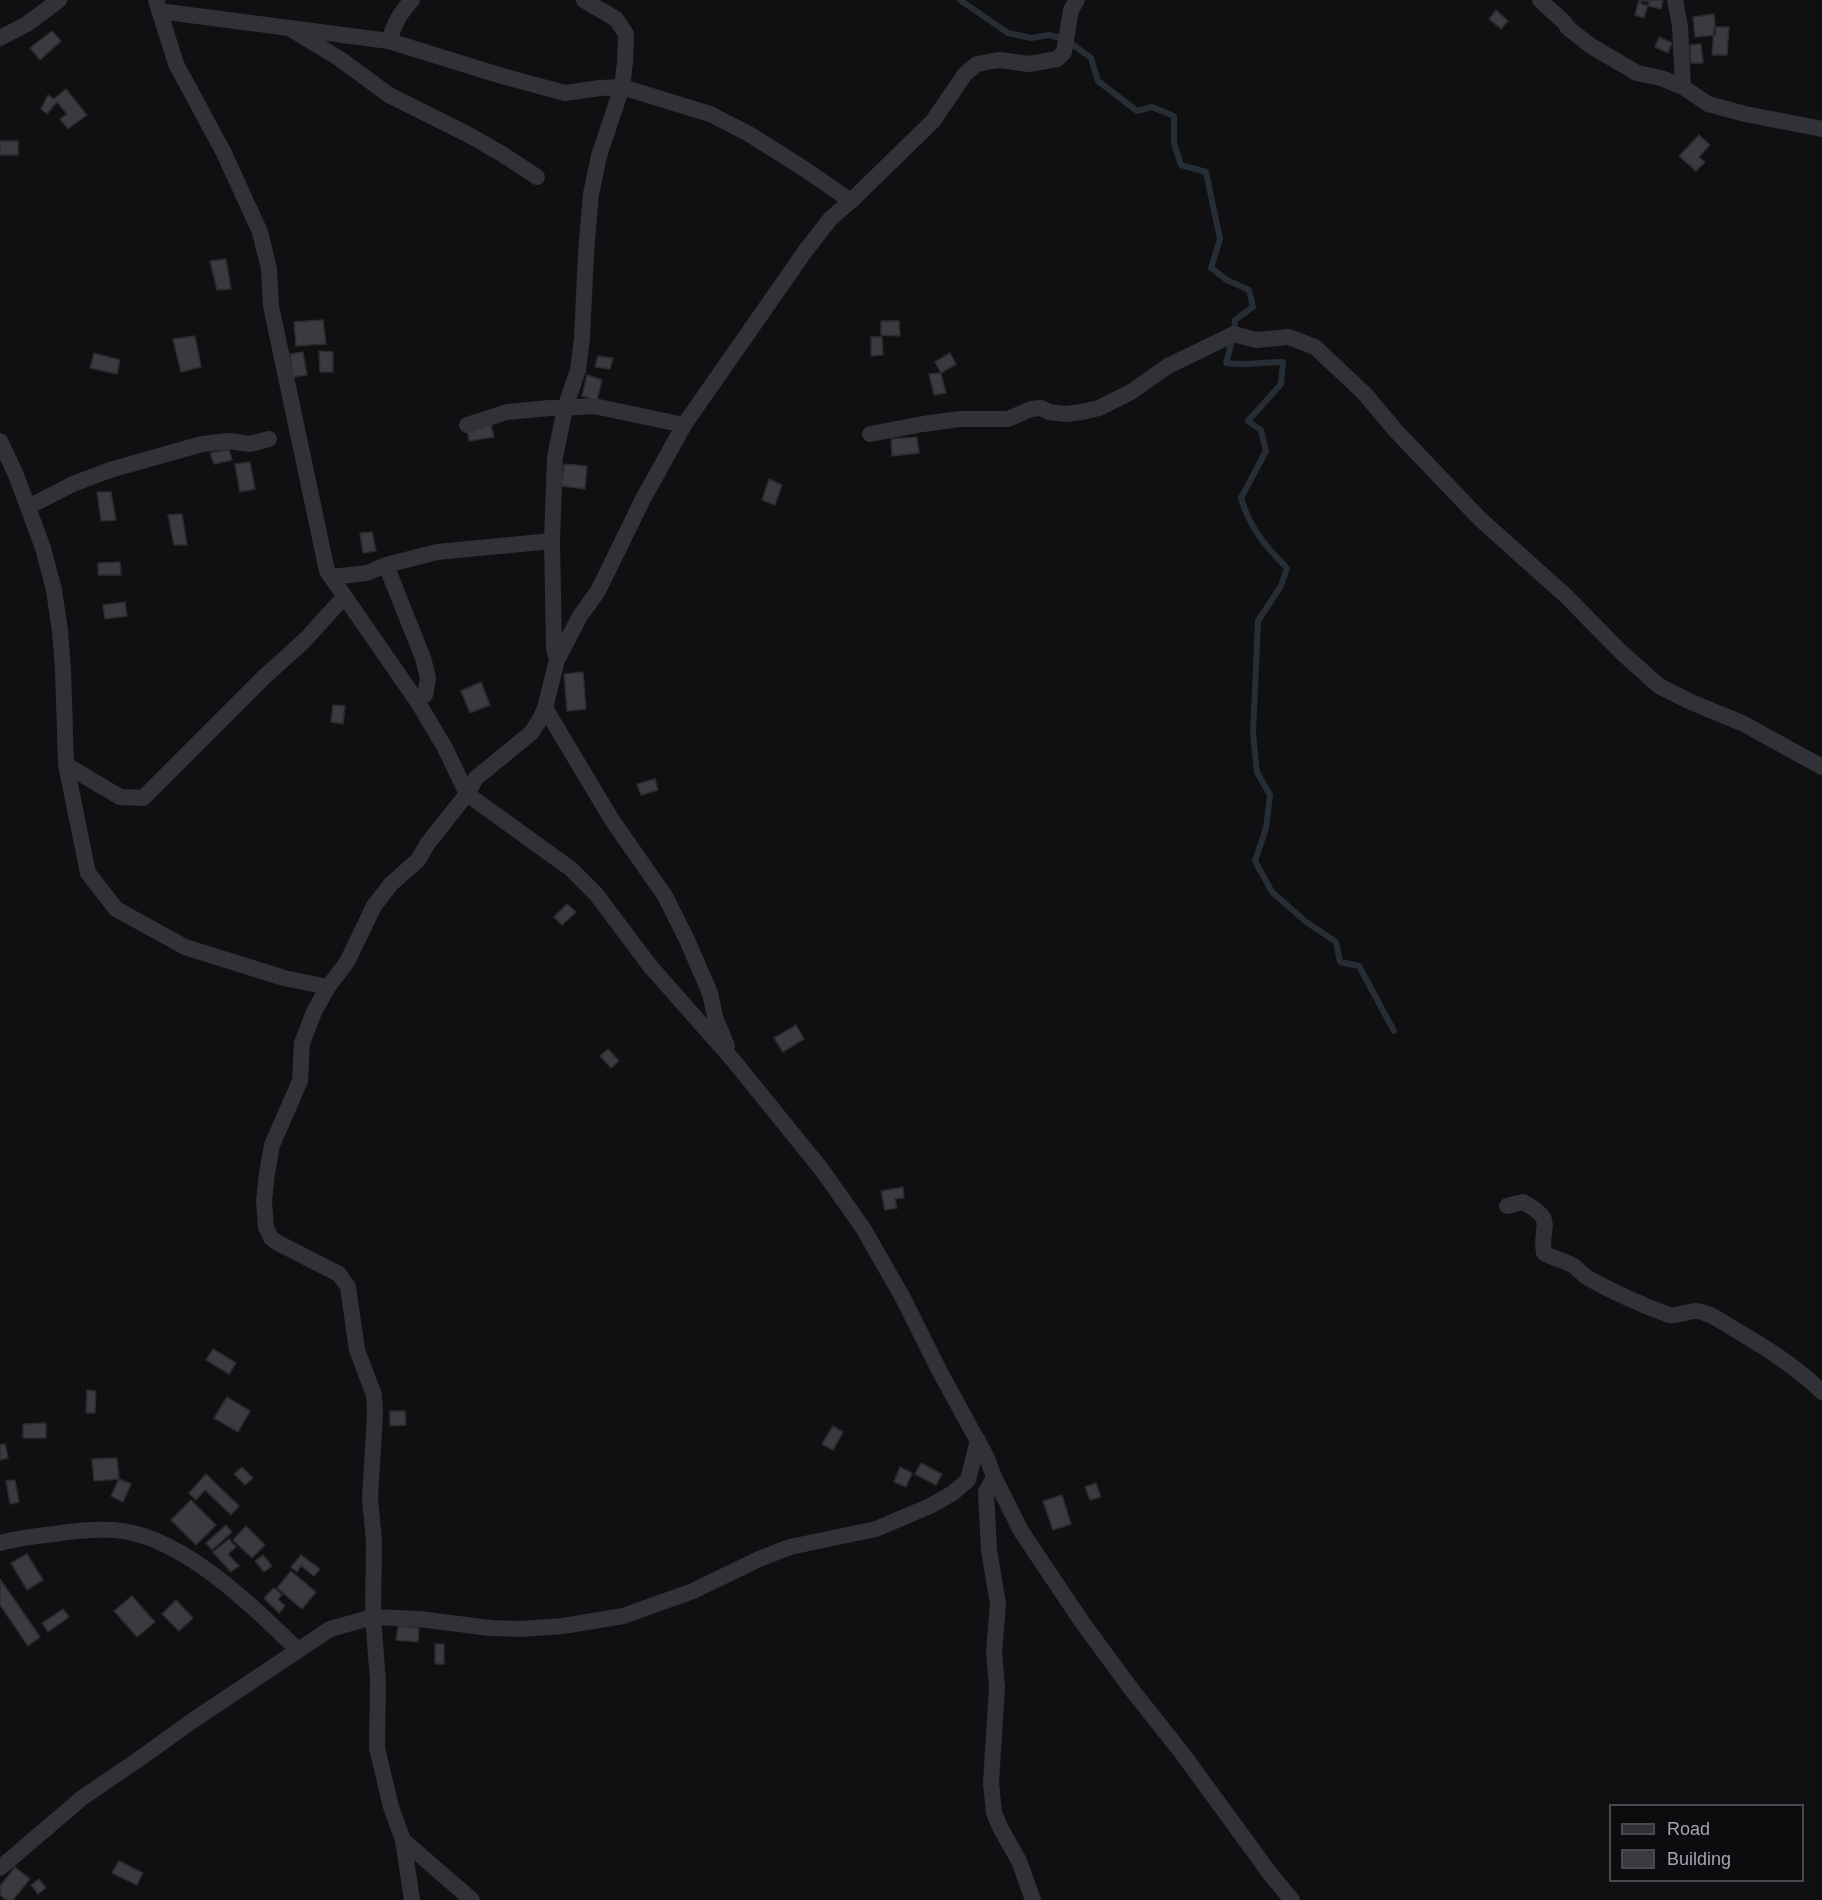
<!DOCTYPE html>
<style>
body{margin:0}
#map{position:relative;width:1822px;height:1900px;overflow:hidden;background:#101012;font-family:Arial,sans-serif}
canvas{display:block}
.legend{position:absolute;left:1609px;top:1804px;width:195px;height:78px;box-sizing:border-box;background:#0c0b0d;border:2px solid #48494f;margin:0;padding:8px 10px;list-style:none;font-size:18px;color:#a1a5b3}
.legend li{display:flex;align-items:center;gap:12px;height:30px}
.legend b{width:30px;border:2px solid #48494f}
</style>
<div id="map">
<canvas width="1822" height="1900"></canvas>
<ul class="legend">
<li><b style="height:8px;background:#313237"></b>Road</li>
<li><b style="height:16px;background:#3a3a3f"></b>Building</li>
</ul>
</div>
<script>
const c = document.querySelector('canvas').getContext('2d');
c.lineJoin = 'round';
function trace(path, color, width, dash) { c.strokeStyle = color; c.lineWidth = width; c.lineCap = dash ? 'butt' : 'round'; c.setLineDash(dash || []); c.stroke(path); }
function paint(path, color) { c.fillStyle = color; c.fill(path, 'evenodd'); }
const stream = new Path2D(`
 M 960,0 L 1008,33 L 1031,38 L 1049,35 L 1065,39 L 1091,58 L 1098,81 L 1137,111 L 1152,107 L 1174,116 L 1174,143 L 1181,165 L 1206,172 L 1220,239 L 1211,268 L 1227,280 L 1249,290 L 1253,307 L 1235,320 L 1234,334 L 1226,363 C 1245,366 1264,362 1283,362 L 1281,384 L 1248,421 L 1261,430 L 1266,451 L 1241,498 C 1250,528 1265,546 1287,568 L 1281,586 L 1258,621 L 1253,734 L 1257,772 L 1270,795 L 1266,828 L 1255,861 L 1272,892 L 1305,921 L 1336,942 L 1340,962 L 1359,966 L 1394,1031`);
const building = new Path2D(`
 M 1639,0 L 1649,2 L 1644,18 L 1635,15 Z
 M 1641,0 L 1663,0 L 1661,9 L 1641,4 Z
 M 1496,10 L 1508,21 L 1501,29 L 1489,19 Z
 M 1714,14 L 1716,35 L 1695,37 L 1693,17 Z
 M 1714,27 L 1729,27 L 1727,55 L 1712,55 Z
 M 52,31 L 61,41 L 40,60 L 30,48 Z
 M 1659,37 L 1672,43 L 1668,53 L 1655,47 Z
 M 1701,44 L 1703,63 L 1691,63 L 1690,45 Z
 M 66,89 L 87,115 L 68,129 L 60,119 L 67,114 L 57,102 L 47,114 L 41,109 L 48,95 L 54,99 Z
 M 1699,135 L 1710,145 L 1699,157 L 1705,162 L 1696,171 L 1679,156 Z
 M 0,141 L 18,141 L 18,155 L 0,155 Z
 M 226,259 L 231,289 L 217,290 L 210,261 Z
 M 323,320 L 326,344 L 296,346 L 294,322 Z
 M 881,321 L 899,321 L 900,336 L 881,335 Z
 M 195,336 L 201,367 L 181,372 L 173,339 Z
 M 871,337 L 882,337 L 883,355 L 871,356 Z
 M 319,351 L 333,352 L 333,372 L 320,372 Z
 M 303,352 L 307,375 L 293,377 L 290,354 Z
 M 94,353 L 120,360 L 117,374 L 90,368 Z
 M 950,353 L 956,364 L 941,373 L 935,362 Z
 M 598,356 L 613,358 L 610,369 L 595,367 Z
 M 941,373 L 946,393 L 934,395 L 929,374 Z
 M 587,375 L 602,380 L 597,400 L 582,396 Z
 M 491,424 L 494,437 L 469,441 L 467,428 Z
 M 917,437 L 919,453 L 892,456 L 891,439 Z
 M 229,449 L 232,460 L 214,464 L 210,453 Z
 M 250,462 L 255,489 L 240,492 L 235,464 Z
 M 564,464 L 587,466 L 585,489 L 561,486 Z
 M 769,479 L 782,485 L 775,505 L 762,500 Z
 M 97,492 L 111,492 L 116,520 L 101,521 Z
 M 182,514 L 187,545 L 174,545 L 168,515 Z
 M 372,532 L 376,551 L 363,553 L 360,533 Z
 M 120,562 L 121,575 L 98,575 L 98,563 Z
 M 125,602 L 127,616 L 105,619 L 103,605 Z
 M 583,672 L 586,709 L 567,711 L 564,674 Z
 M 481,682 L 490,705 L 470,713 L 461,691 Z
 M 333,705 L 345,706 L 343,724 L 331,722 Z
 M 655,779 L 658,790 L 641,795 L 637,784 Z
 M 567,904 L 576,912 L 562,925 L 554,917 Z
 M 796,1025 L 804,1039 L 783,1052 L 774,1038 Z
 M 608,1049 L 619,1061 L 611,1068 L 600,1056 Z
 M 903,1187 L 904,1198 L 895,1199 L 897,1208 L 885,1210 L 881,1191 Z
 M 213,1349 L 236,1363 L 229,1374 L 206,1360 Z
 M 87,1390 L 96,1391 L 95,1413 L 86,1413 Z
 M 227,1397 L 250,1411 L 238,1432 L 214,1418 Z
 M 390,1411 L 405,1411 L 406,1425 L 390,1426 Z
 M 46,1423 L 46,1438 L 23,1438 L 23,1424 Z
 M 833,1426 L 843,1432 L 833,1450 L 822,1444 Z
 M 5,1444 L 8,1458 L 0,1460 L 0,1445 Z
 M 117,1458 L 119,1479 L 94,1481 L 92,1459 Z
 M 921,1463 L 942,1474 L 936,1485 L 915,1474 Z
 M 242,1467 L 253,1478 L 245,1485 L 234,1474 Z
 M 900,1467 L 912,1473 L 906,1487 L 894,1482 Z
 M 206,1474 L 239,1506 L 231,1515 L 205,1490 L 196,1500 L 189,1493 Z
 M 119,1479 L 131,1484 L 123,1502 L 111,1496 Z
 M 15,1480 L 19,1502 L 10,1504 L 6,1481 Z
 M 1096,1483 L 1101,1497 L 1090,1500 L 1085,1487 Z
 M 1062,1495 L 1071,1524 L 1053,1530 L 1043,1501 Z
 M 191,1500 L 216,1525 L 196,1545 L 171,1520 Z
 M 226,1525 L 232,1532 L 212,1550 L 206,1543 Z
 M 246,1526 L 265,1545 L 252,1558 L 233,1540 Z
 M 229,1539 L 236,1547 L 228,1554 L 239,1566 L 231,1572 L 213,1552 Z
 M 27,1554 L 43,1580 L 27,1590 L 11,1563 Z
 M 263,1555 L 272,1566 L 264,1572 L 255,1561 Z
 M 301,1555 L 320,1569 L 314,1576 L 301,1566 L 297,1572 L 291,1567 Z
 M 291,1571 L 316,1592 L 302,1609 L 277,1588 Z
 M 0,1579 L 40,1637 L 28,1646 L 0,1605 Z
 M 274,1588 L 282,1595 L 278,1599 L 285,1606 L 279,1613 L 264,1598 Z
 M 132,1596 L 155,1622 L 137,1637 L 114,1611 Z
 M 176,1600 L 193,1618 L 179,1631 L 162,1614 Z
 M 63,1609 L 69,1617 L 48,1632 L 42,1623 Z
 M 398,1626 L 419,1628 L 418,1642 L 396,1640 Z
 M 435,1644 L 444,1644 L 444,1664 L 435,1664 Z
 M 119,1861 L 143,1873 L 137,1885 L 112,1873 Z
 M 15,1867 L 30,1879 L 13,1900 L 6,1900 L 0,1895 L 0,1886 Z
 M 39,1879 L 46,1888 L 38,1894 L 31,1885 Z`);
const minor = new Path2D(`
 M 156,0 L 176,64 L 224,153 L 260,232 L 269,269 L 271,306 L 327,571 L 419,704 L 445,748 L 467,794 L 571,869 L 596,894 L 650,966 L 733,1060 L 822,1170 L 863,1228 L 903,1298 L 940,1372 L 987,1458 L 994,1477 L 1021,1531 L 1082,1622 L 1132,1690 L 1182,1753 L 1271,1875 L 1292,1900
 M 1540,0 L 1564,22 L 1568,28 L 1591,46 L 1637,73 L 1661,78 L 1683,87 L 1708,104 L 1745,114 L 1822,129
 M 1675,0 L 1680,26 L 1683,87
 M 159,11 L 389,41 L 502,76 L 565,93 L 600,88 L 622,87 L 710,114 L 749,134 L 806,170 L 851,201
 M 294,31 L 340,59 L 389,95 L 469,135 L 502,154 L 537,177
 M 0,38 L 27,24 L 59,0
 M 389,41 C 394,24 400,13 412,0
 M 467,425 L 507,412 L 550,408 L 565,408 L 594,406 L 684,425
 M 870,434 L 923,424 L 960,419 L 1008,419 L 1031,409 L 1041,408 L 1049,412 L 1066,414 L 1082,412 L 1099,408 L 1131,392 L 1168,366 L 1234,334 L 1256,340 L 1289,337 L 1315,347 L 1365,394 L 1396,431 L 1480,519 L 1565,595 L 1621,652 L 1659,686 L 1691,702 L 1744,724 L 1822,767
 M 0,441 L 16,475 L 43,548 L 54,590 L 60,631 L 63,670 L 66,765 L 88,873 L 116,909 L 185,947 L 284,978 L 328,987
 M 28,507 L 73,484 L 110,470 L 202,444 L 229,441 L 250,444 L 269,439
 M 386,565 L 423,658 L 428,678 L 425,695
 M 331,577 L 367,573 L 386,565 L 437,552 L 552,541
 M 557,660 L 554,648 L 552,541 L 555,457 L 565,408 L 578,370 L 582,338 L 586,253 L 591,194 L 599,156 L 622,87 L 625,62 L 626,34 L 616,19 L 584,0
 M 545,708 L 612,820 L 665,896 L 687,940 L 710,993 L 715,1017 L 727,1046
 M 66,765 L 120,797 L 143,798 L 262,679 L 305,640 L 344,597
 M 1507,1206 L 1523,1202 C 1558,1221 1539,1224 1544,1253 C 1554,1259 1564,1260 1574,1266 C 1579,1270 1583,1275 1588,1278 C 1613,1292 1642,1305 1669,1315 C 1682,1317 1691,1307 1705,1313 C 1715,1316 1725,1324 1734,1329 C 1765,1347 1797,1367 1822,1392
 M 994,1477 L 986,1492 L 989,1550 L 998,1604 L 994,1652 L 997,1687 L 991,1782 L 994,1813 L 1001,1829 L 1019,1861 L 1033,1900
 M 0,1543 C 18,1538 36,1536 54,1534 C 73,1531 93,1529 113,1530 C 181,1534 251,1605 298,1650
 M 403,1840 L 472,1900
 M 0,1868 L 82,1798 L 142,1757 L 192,1721 L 330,1629 L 373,1617 L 419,1619 L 490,1628 L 521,1629 L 563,1626 L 623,1616 L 693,1591 L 759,1559 L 790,1547 L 876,1529 L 930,1506 L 953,1493 L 968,1480 L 978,1440
 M 412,1900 L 403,1840 L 391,1807 L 377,1748 L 378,1681 L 373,1617 L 374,1541 L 370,1499 L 375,1412 L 374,1395 L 357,1350 L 348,1287 L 339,1274 L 278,1243 L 271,1238 L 266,1227 L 264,1201 L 267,1173 L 272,1145 L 300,1081 L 302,1043 L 314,1012 L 328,987 L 347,962 L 374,906 L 391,884 L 418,860 L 428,843 L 467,794 L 476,778 L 531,733 L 539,721 L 545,708 L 557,660 L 580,616 L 598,591 L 643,499 L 684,425 L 806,250 L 831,218 L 851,201 L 933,121 L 965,74 L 977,64 L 999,60 L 1029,64 L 1057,59 L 1064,52 L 1071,10 L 1077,0`);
trace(stream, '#272d35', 6);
paint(building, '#3a3a3f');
trace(building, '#2b2a2e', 1.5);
trace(minor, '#313237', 16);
</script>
